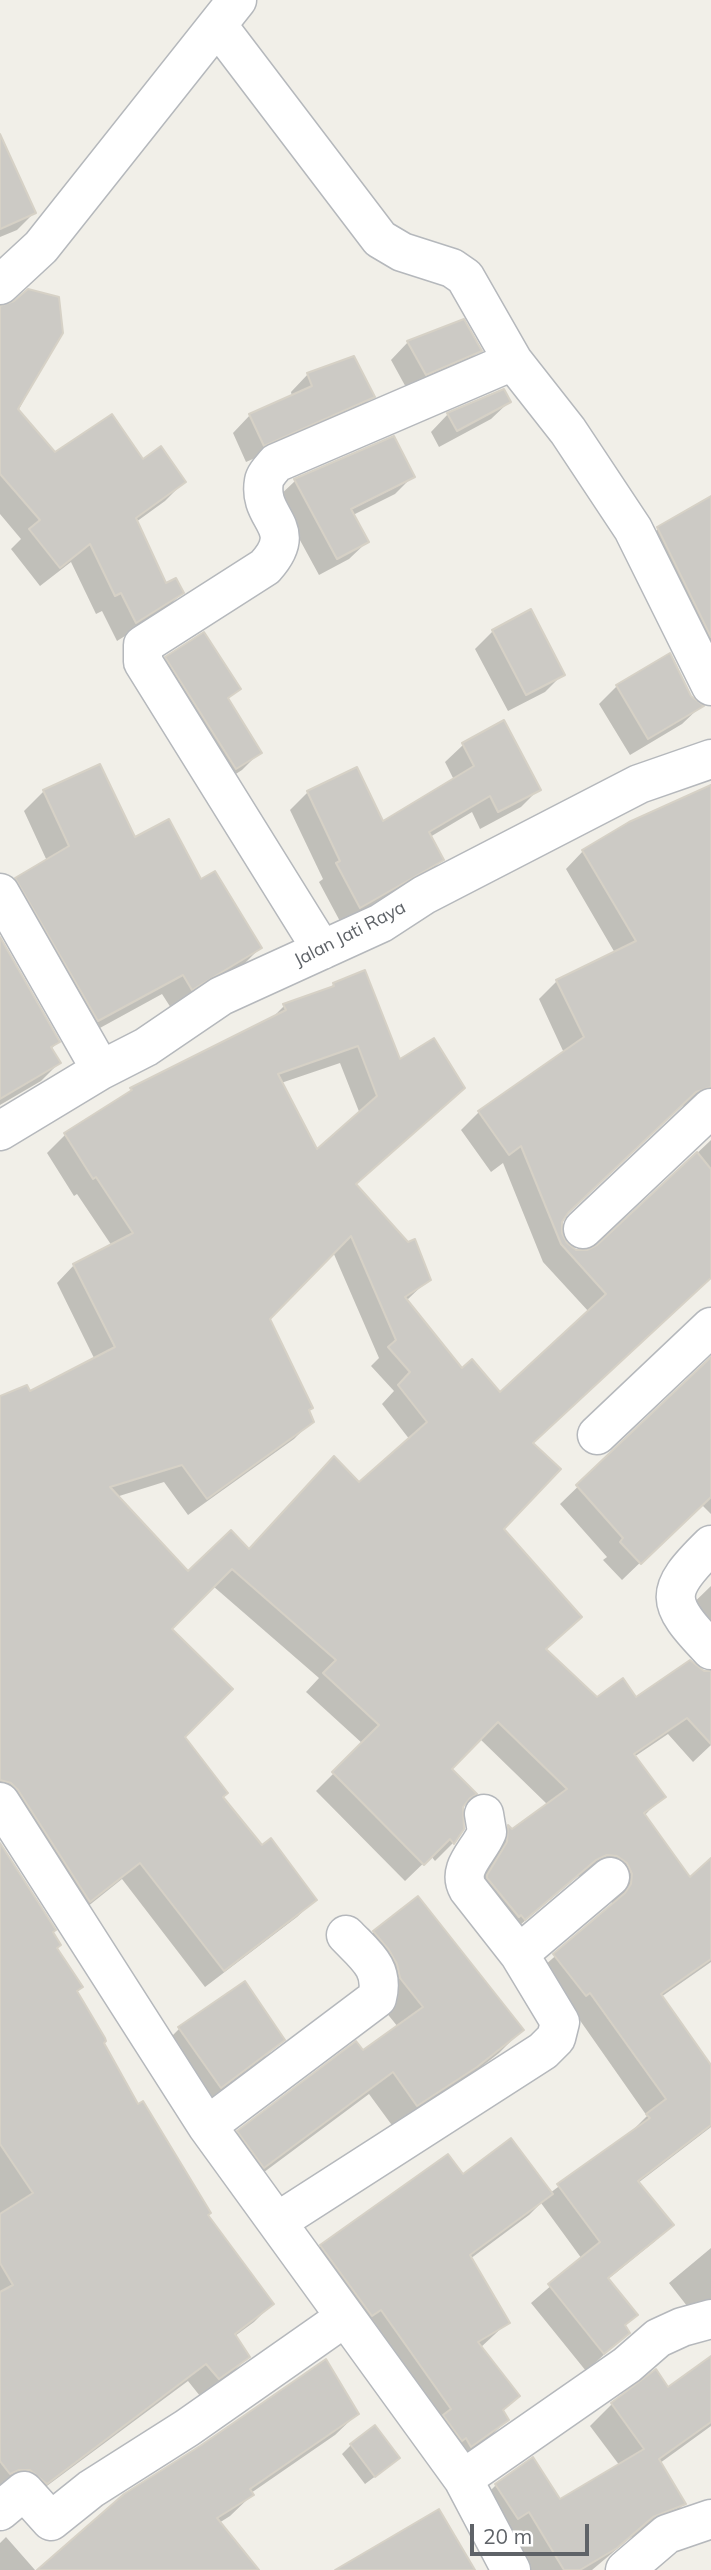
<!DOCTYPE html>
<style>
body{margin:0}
#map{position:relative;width:711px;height:2570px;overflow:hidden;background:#f1efe8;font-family:Mulish,sans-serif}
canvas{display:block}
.scale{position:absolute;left:470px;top:2524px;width:119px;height:32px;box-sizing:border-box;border:4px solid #5f6368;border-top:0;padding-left:9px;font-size:21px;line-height:24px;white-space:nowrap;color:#5f6368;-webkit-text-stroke:5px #fff;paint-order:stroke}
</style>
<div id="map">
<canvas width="711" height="2570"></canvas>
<div class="scale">20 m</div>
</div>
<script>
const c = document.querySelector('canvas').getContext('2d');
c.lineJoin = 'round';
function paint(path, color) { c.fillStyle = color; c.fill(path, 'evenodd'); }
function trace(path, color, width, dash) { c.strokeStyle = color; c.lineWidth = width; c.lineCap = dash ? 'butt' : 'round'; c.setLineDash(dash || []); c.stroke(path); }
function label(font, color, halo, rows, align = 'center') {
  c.font = font + ' Mulish,sans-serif'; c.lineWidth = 5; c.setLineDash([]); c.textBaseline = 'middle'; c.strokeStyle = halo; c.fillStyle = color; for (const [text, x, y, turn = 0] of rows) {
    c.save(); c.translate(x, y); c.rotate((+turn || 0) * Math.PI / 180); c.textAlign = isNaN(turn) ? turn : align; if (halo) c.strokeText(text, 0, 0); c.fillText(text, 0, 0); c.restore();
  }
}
const shadow = new Path2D(`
 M 0,161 L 34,213 L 17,230 L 0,237 Z
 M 0,309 L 61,332 L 18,411 L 55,455 L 143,461 L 184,482 L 165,501 L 136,522 L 165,585 L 182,593 L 163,612 L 117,641 L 102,611 L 96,614 L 71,562 L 40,586 L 11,549 L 21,539 L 0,514 Z
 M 408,342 L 480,350 L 462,368 L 408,391 L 391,360 Z
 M 308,374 L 373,396 L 355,414 L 246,462 L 233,433 L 250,415 L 292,397 L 291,392 Z
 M 509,402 L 491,419 L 439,447 L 431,432 L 448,414 Z
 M 413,476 L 395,494 L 353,515 L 367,542 L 349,559 L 319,575 L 277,498 L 295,481 Z
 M 711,498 L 711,693 L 639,548 L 658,529 Z
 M 493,631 L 563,674 L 545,692 L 508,711 L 475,649 Z
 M 167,658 L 239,689 L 227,700 L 260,752 L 242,770 L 217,786 L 149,676 Z
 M 617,686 L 690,697 L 700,707 L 682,724 L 630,755 L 599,704 Z
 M 503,723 L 539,789 L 521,807 L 480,829 L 472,812 L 430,837 L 442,860 L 424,878 L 342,925 L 319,882 L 323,879 L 290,810 L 308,792 L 382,823 L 454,780 L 445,762 L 463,745 Z
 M 711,787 L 711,1114 L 698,1104 L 687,1104 L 677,1109 L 565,1215 L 561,1222 L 560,1234 L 566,1246 L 577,1252 L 588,1252 L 599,1246 L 711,1140 L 711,1277 L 531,1443 L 501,1529 L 544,1650 L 597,1699 L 636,1700 L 703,1672 L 711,1673 L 711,1745 L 693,1762 L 668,1734 L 634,1757 L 663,1796 L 644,1816 L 690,1879 L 711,1861 L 711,1962 L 661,1997 L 711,2067 L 711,2127 L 638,2183 L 672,2225 L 654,2242 L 607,2280 L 636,2314 L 624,2326 L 628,2333 L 586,2371 L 531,2303 L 582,2259 L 541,2203 L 529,2215 L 470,2259 L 508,2322 L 480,2348 L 518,2396 L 502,2412 L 507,2420 L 486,2441 L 449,2467 L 300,2267 L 321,2246 L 462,2177 L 550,2193 L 630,2133 L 647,2116 L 572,2009 L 536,1973 L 611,1907 L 614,1892 L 588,1873 L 577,1877 L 507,1936 L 470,1896 L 491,1845 L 508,1828 L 511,1831 L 548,1805 L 479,1738 L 450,1769 L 474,1794 L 462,1807 L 462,1828 L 453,1843 L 435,1861 L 431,1856 L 405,1881 L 316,1791 L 363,1744 L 306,1692 L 319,1678 L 213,1586 L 169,1629 L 183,1737 L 222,1797 L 262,1847 L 315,1900 L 297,1917 L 205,1987 L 122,1879 L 72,1919 L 0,1807 L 0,1397 L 29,1394 L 94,1358 L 57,1283 L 74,1265 L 112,1246 L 77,1194 L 74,1196 L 47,1153 L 65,1135 L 132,1090 L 270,1020 L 284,1006 L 328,990 L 334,984 L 399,1062 L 445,1106 L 355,1185 L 429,1279 L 406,1301 L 461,1370 L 500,1395 L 589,1312 L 543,1262 L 503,1163 L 491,1172 L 461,1130 L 479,1112 L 564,1053 L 539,999 L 557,981 L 615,953 L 566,869 L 583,851 ZM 340,1063 L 360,1114 L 317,1152 L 281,1083 ZM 333,1252 L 379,1358 L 371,1366 L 394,1391 L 382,1404 L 410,1440 L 359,1484 L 249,1550 L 188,1573 L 116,1497 L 164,1482 L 188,1515 L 294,1439 L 312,1421 L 268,1319 Z
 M 44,791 L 134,839 L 200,881 L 260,948 L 240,968 L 171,1008 L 162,994 L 78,1040 L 0,895 L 16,879 L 47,861 L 24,811 Z
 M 0,939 L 58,1042 L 51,1049 L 59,1063 L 41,1081 L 0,1105 Z
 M 711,1358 L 711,1514 L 701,1504 L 622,1580 L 603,1560 L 607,1557 L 560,1504 Z
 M 711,1586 L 711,1656 L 681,1615 Z
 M 0,1846 L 51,1932 L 75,1992 L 137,2106 L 206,2216 L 272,2304 L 254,2322 L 235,2336 L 248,2357 L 230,2375 L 200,2396 L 188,2381 L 28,2500 L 0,2487 Z
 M 417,1898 L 522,2030 L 499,2053 L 452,2090 L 394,2128 L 369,2094 L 240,2190 L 215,2155 L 238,2132 L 398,2027 L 377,2001 L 351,1955 L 374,1932 Z
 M 180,2028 L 283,2039 L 265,2057 L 203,2104 L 162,2046 Z
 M 711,2248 L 711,2313 L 691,2311 L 669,2283 Z
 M 711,2365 L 711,2426 L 660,2463 L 684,2504 L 663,2525 L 630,2538 L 592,2570 L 530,2570 L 474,2507 L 496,2485 L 559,2501 L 620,2466 L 590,2426 L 612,2404 L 668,2389 Z
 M 357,2414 L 335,2435 L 251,2493 L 252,2495 L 230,2516 L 219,2523 L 250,2570 L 40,2570 Z
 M 351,2445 L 389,2466 L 365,2484 L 342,2454 Z
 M 6,2537 L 35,2570 L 0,2570 L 0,2543 Z`);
const building = new Path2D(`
 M 0,134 L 36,213 L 0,229 Z
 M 28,289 L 59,297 L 63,333 L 18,409 L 55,452 L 112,414 L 143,459 L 161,446 L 186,482 L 136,518 L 166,583 L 176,578 L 184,593 L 136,623 L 121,593 L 115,596 L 90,544 L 60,568 L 29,529 L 40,520 L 0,474 L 0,306 L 14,301 Z
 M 464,319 L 482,351 L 426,375 L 407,341 Z
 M 354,356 L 375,397 L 264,446 L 249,414 L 312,386 L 307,373 Z
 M 504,389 L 511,402 L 457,431 L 447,413 Z
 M 394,436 L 415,477 L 351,509 L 369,542 L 337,559 L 294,479 Z
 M 711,496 L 711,637 L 657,527 Z
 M 531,609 L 565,675 L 526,695 L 492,630 Z
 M 204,632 L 241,689 L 228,698 L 262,753 L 236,769 L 165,657 Z
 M 670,653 L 691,696 L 704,706 L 648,739 L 616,685 Z
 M 504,720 L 541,790 L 498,812 L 490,796 L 429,832 L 444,860 L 360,908 L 336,863 L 340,861 L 307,791 L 357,767 L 383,821 L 474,766 L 462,743 Z
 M 100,764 L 135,837 L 169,819 L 201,879 L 215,871 L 262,948 L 192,990 L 183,975 L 98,1021 L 15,878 L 69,846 L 43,790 Z
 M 711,785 L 711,1087 L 696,1092 L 568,1213 L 562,1222 L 562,1233 L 567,1243 L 576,1250 L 587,1250 L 597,1245 L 697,1152 L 711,1169 L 711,1278 L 533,1443 L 561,1469 L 504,1529 L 582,1617 L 546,1649 L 597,1697 L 623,1678 L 636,1697 L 690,1660 L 704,1671 L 711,1671 L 711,1744 L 687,1718 L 634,1754 L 666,1797 L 644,1813 L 690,1877 L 711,1858 L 711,1959 L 661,1994 L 711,2065 L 711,2125 L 638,2181 L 674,2225 L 608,2278 L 638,2315 L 625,2325 L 630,2333 L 604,2354 L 548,2284 L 600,2242 L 557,2184 L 650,2118 L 646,2114 L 666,2099 L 590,1993 L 586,1996 L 553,1954 L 625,1893 L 631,1884 L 632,1874 L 627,1863 L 617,1856 L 607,1855 L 596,1860 L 525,1920 L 521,1915 L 519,1917 L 487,1878 L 487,1875 L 507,1842 L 508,1825 L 512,1829 L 567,1789 L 498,1722 L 452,1769 L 477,1794 L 470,1798 L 463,1807 L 464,1829 L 454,1844 L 450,1839 L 424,1865 L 332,1772 L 379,1725 L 323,1673 L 336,1660 L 232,1569 L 172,1629 L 233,1689 L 185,1737 L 228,1793 L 223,1797 L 262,1845 L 271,1838 L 317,1900 L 224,1971 L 140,1863 L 90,1902 L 18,1790 L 11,1783 L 0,1780 L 0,1396 L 27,1385 L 30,1391 L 115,1347 L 73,1264 L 133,1233 L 96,1177 L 93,1179 L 64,1133 L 132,1090 L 130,1088 L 286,1010 L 283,1004 L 334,986 L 333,983 L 365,970 L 400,1059 L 434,1038 L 465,1088 L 356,1184 L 408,1242 L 415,1239 L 431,1280 L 405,1297 L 462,1368 L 472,1359 L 500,1392 L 606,1294 L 561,1244 L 521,1146 L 509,1155 L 478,1111 L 584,1037 L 556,980 L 636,941 L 582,850 L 629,822 ZM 358,1046 L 377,1096 L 317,1149 L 278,1074 ZM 351,1236 L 396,1340 L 388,1347 L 410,1372 L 398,1385 L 427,1422 L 359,1482 L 334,1456 L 249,1549 L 231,1530 L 188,1571 L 110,1487 L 182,1465 L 207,1499 L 314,1422 L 309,1410 L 313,1408 L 270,1319 Z
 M 0,937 L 60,1042 L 51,1047 L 61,1063 L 0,1099 Z
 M 711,1357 L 711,1497 L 641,1564 L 620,1542 L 623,1538 L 576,1485 Z
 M 0,1843 L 56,1930 L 53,1932 L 61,1945 L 57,1948 L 83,1987 L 77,1991 L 105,2038 L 106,2041 L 104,2043 L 138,2104 L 143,2101 L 211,2213 L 208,2215 L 274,2304 L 235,2334 L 250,2357 L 219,2379 L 206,2364 L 47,2484 L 30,2470 L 19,2470 L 10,2474 L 0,2461 L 0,2292 L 13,2285 L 0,2263 L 0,2214 L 33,2193 L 0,2144 Z
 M 418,1896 L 524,2030 L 477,2067 L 417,2106 L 393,2072 L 264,2168 L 237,2131 L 356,2041 L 363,2050 L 423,2007 L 400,1978 L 397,1964 L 389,1950 L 373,1931 Z
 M 245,1981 L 285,2040 L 221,2088 L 178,2027 Z
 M 511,2138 L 553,2194 L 470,2255 L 510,2323 L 478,2342 L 520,2396 L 503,2410 L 509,2420 L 471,2447 L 466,2438 L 462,2441 L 443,2415 L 451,2409 L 381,2310 L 372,2316 L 320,2245 L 448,2154 L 463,2174 Z
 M 711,2356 L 711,2422 L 659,2459 L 686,2504 L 653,2517 L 617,2548 L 580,2570 L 564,2570 L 529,2512 L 518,2519 L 495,2484 L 533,2457 L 560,2499 L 644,2449 L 611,2403 L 656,2369 L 668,2387 Z
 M 326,2359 L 359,2414 L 250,2489 L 254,2495 L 217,2518 L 259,2570 L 37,2570 L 124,2494 L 200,2446 Z
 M 375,2425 L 400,2458 L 375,2477 L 350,2444 Z
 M 439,2509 L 475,2570 L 335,2570 Z`);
const minor = new Path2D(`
 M 218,26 L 380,239 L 402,252 L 452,268 L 465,277 L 513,361 L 568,431 L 633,529 L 711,686
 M 0,285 L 41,247 L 237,0
 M 0,893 L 101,1070
 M 322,950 L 143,662 L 143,645 L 265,567 C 302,526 257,520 264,481 C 265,475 272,468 276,463 L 513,361
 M 0,1131 L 101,1070 L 146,1047 L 221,996 L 381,923 L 424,895 L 639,784 L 711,759
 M 583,1229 L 711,1108
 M 597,1435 L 711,1327
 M 711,1545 C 663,1592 665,1602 711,1650
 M 0,1802 L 207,2126 L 463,2479 L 511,2570
 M 484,1814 L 487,1832 C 479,1852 456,1868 468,1889 L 519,1954
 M 207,2126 L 377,1998 C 385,1968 365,1955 346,1935
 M 277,2222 L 543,2051 L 556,2038 L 560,2022 L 519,1954 L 610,1877
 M 463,2479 L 627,2365 L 658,2338 L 682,2327 L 711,2319
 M 0,2511 L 24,2491 L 51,2521 L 91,2489 L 187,2428 L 344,2318
 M 625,2570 L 667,2534 L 711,2519`);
const streetNames = [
 ["Jalan Jati Raya",350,934,-27]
];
paint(shadow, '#0003');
paint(building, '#cccac5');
trace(building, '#d6d1c6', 2);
trace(minor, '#b5b8bc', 41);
trace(minor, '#fff', 38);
label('18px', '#5f6368', '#fff', streetNames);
</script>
